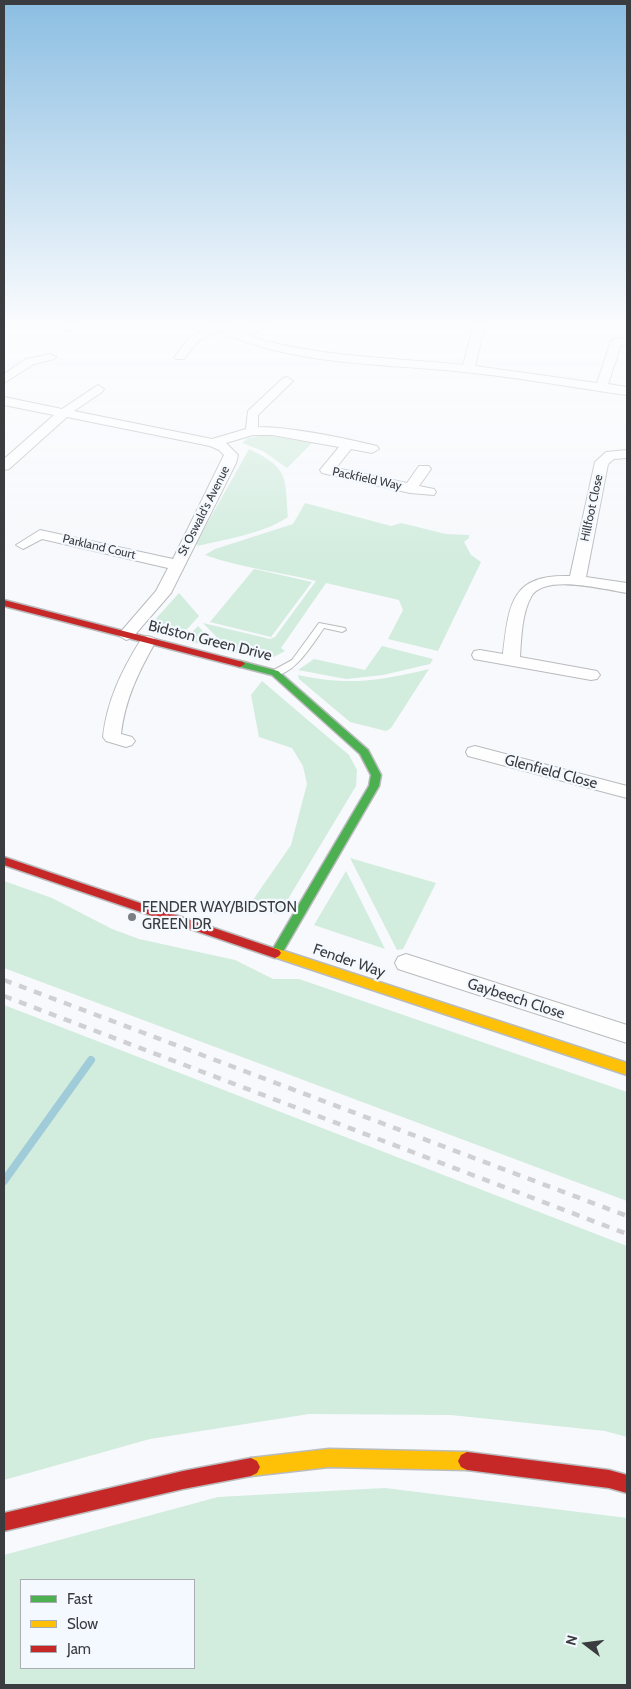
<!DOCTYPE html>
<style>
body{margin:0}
#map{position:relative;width:631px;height:1689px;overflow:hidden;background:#f7f9fc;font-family:Cabin,sans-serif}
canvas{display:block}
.frame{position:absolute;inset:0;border:5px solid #3a3c3f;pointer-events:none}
.legend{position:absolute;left:20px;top:1579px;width:175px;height:90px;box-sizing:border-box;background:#f4f9ff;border:1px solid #aaadb2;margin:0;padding:6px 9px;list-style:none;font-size:15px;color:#3a3c3f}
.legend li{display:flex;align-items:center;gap:10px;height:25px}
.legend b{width:25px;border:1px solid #aaadb2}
.north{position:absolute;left:561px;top:1619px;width:50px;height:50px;-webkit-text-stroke:4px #f4f9ff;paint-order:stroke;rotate:285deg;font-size:14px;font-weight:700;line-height:20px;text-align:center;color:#3a3c3f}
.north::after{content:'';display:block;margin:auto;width:18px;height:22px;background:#3a3c3f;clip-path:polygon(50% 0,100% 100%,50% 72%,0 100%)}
</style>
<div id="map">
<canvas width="631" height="1689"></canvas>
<div class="frame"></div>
<ul class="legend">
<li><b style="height:6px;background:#4caf50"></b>Fast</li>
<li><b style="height:6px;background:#ffc107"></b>Slow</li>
<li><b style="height:6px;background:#c62828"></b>Jam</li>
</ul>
<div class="north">N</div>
</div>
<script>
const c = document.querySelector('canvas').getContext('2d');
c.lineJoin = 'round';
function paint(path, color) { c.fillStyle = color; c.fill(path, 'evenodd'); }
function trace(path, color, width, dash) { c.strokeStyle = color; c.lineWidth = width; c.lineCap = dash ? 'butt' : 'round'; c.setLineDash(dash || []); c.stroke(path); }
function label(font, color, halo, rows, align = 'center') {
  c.font = font + ' Cabin,sans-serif'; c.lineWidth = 4.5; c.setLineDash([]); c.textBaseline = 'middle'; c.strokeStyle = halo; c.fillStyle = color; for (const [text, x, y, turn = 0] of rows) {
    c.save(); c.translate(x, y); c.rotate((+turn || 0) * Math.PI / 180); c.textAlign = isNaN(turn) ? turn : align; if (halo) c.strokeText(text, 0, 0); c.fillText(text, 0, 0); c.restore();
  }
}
const green = new Path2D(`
 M 265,435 L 312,443 L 287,468 L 263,451 L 242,443 L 248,438 Z
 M 249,449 C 289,468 285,476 288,517 C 263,534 226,539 197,546 L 198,544 L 195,545 Z
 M 305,503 L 391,526 L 401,523 L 446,534 L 469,535 L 469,538 L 464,542 L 471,555 L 481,562 L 438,651 L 388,639 L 403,610 L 399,600 L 326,583 L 281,648 L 285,651 L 268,660 L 230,651 L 203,623 L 270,639 L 275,637 L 316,581 C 280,572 241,568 205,555 L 215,549 L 293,524 Z
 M 254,569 L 312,582 L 271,637 L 210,622 Z
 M 179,593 L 199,616 L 179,638 L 152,631 L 150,627 L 152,623 Z
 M 198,626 L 220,649 L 184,640 Z
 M 382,646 L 433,659 L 430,664 L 383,675 L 346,679 L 298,670 L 314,659 L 365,670 Z
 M 429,669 L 391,728 L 386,731 L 350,722 L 299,679 L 298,675 C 349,686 379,681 429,669 Z
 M 262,681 L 349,755 L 357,770 L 356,786 L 279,914 L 248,907 L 291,845 L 307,784 L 303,766 L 292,748 L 259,737 L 251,695 Z
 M 350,858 L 436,883 L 403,949 L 397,950 Z
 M 346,871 L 385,949 L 314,925 Z
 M 4,881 L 52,898 L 112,929 L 139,939 L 235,960 L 273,979 L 299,979 L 627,1092 L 627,1201 L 4,968 Z
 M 4,1005 L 627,1246 L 627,1437 L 605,1431 L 451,1415 L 309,1414 L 150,1439 L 4,1480 Z
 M 385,1488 L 627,1518 L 627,1685 L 4,1685 L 4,1555 L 218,1497 ZM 21,1580 L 194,1580 L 194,1668 L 21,1668 Z`);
const stream = new Path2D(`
 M 4,1181 L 91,1060`);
const lane = new Path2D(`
 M 319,623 L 345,628 L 346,630 L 342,632 L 324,628 C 313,643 293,678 272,675 L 272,671 L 292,660 Z`);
const street = new Path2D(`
 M 68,324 L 80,324 L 70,331 L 64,328 Z
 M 207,324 L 222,324 L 239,332 L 257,324 L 272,324 L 249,336 C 319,358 391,357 463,365 L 474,324 L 485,324 L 475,366 L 597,383 L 611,341 L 617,338 L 627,340 L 627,346 L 621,345 L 608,384 L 627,387 L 627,395 C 569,387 512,376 454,371 C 374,363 293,365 218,331 L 198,341 L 184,359 L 176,359 L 174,357 L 190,337 L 209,327 Z
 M 50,354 L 56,357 L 54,359 L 34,364 L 4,383 L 4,374 L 26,359 Z
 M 287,377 L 293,381 L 258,415 L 258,427 C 291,427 344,438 377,446 L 379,449 L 372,453 L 351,449 L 336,468 L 407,483 L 419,466 L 429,466 L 431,469 L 419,486 L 434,489 L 436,492 L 434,495 L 410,493 L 322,473 L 320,470 L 339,447 L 272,435 L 253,435 L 226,443 L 238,455 L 236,463 L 171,593 L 132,638 L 126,640 L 118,635 L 156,591 L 168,568 L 42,539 L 23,549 L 16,545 L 40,530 L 173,559 L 224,455 L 219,450 L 210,446 L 67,417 L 9,469 L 4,470 L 4,459 L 54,415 L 4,405 L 4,397 L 62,409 L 98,385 L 104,389 L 102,392 L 74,411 L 212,439 L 246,429 L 248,411 L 283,378 Z
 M 627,450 L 627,458 L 614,459 L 608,464 L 586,577 L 627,583 L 627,593 C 606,590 544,573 531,597 C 522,613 521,639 520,657 L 597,671 L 600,675 L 597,679 L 591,680 L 474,659 L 472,655 L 474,651 L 480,650 L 503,654 C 509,604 511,574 570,576 L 595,462 L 606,452 Z
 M 148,636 L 154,638 L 156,641 C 139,671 125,699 121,734 L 132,737 L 135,741 L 132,745 L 126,747 L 106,741 L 103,737 C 107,701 121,672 140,641 L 142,638 Z
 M 475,746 L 627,786 L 627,798 L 468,756 L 466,752 L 468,748 Z
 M 406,954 L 627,1025 L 627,1043 L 398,969 L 395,963 L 398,957 Z`);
const fast = new Path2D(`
 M 240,661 L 278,671 L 368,750 L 381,775 L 379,786 L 281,955 L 273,955 L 271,952 L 369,786 L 371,775 L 360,754 L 272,675 L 237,666 L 237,662 Z`);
const slow = new Path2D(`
 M 275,948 L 627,1063 L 627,1075 L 271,956 L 269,953 L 271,950 Z
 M 329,1449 L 467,1452 L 473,1455 L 476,1461 L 473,1467 L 467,1470 L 329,1467 L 251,1476 L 245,1473 L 242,1467 L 245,1461 L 251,1458 Z`);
const jam = new Path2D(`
 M 4,600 L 243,662 L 245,664 L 240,667 L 4,606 Z
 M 4,857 L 279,950 L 281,953 L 279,956 L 275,958 L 4,865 Z
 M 467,1452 L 609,1470 L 627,1475 L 627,1493 L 609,1488 L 467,1470 L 461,1467 L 458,1461 L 461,1455 Z
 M 251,1458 L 257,1461 L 260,1467 L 257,1473 L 251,1476 L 183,1489 L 4,1531 L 4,1513 L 183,1471 Z`);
const rail = new Path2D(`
 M 4,980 L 627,1216
 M 4,996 L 627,1234`);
const markers = [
 [132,917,5,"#7c7e81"]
];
const farStreetnames = [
 ["Packfield Way",367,479,12],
 ["Hillfoot Close",592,508,-78],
 ["St Oswald's Avenue",204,511,-63],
 ["Parkland Court",99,547,13]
];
const streetNames = [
 ["Bidston Green Drive",210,641,14],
 ["Glenfield Close",551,772,15],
 ["Fender Way",349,961,19],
 ["Gaybeech Close",516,999,18]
];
const poiNames = [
 ["FENDER WAY/BIDSTON",142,908],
 ["GREEN DR",142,925]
];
paint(green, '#d2ecde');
trace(stream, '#a0ccd9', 8);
trace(lane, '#b9bbbd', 2);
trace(street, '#b9bbbd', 2);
trace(fast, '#b9bbbd', 3);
trace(slow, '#b9bbbd', 3);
trace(jam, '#b9bbbd', 3);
paint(lane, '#fefeff');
paint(street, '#fefeff');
paint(fast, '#4caf50');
paint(slow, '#ffc107');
paint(jam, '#c62828');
trace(rail, '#d0d0d2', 4.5, [8, 8]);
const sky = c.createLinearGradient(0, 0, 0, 561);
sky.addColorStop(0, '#8bbee2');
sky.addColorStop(0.58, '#fbfcfe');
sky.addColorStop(1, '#fbfcfe00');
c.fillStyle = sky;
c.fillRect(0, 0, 631, 561);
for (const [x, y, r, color] of markers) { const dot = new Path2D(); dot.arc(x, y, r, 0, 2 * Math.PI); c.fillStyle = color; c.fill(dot); trace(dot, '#f4f9ff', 2); }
label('12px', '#3a3c3f', '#f4f9ff', farStreetnames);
label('15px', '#3a3c3f', '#f4f9ff', streetNames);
label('15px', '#3a3c3f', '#f4f9ff', poiNames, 'left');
</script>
